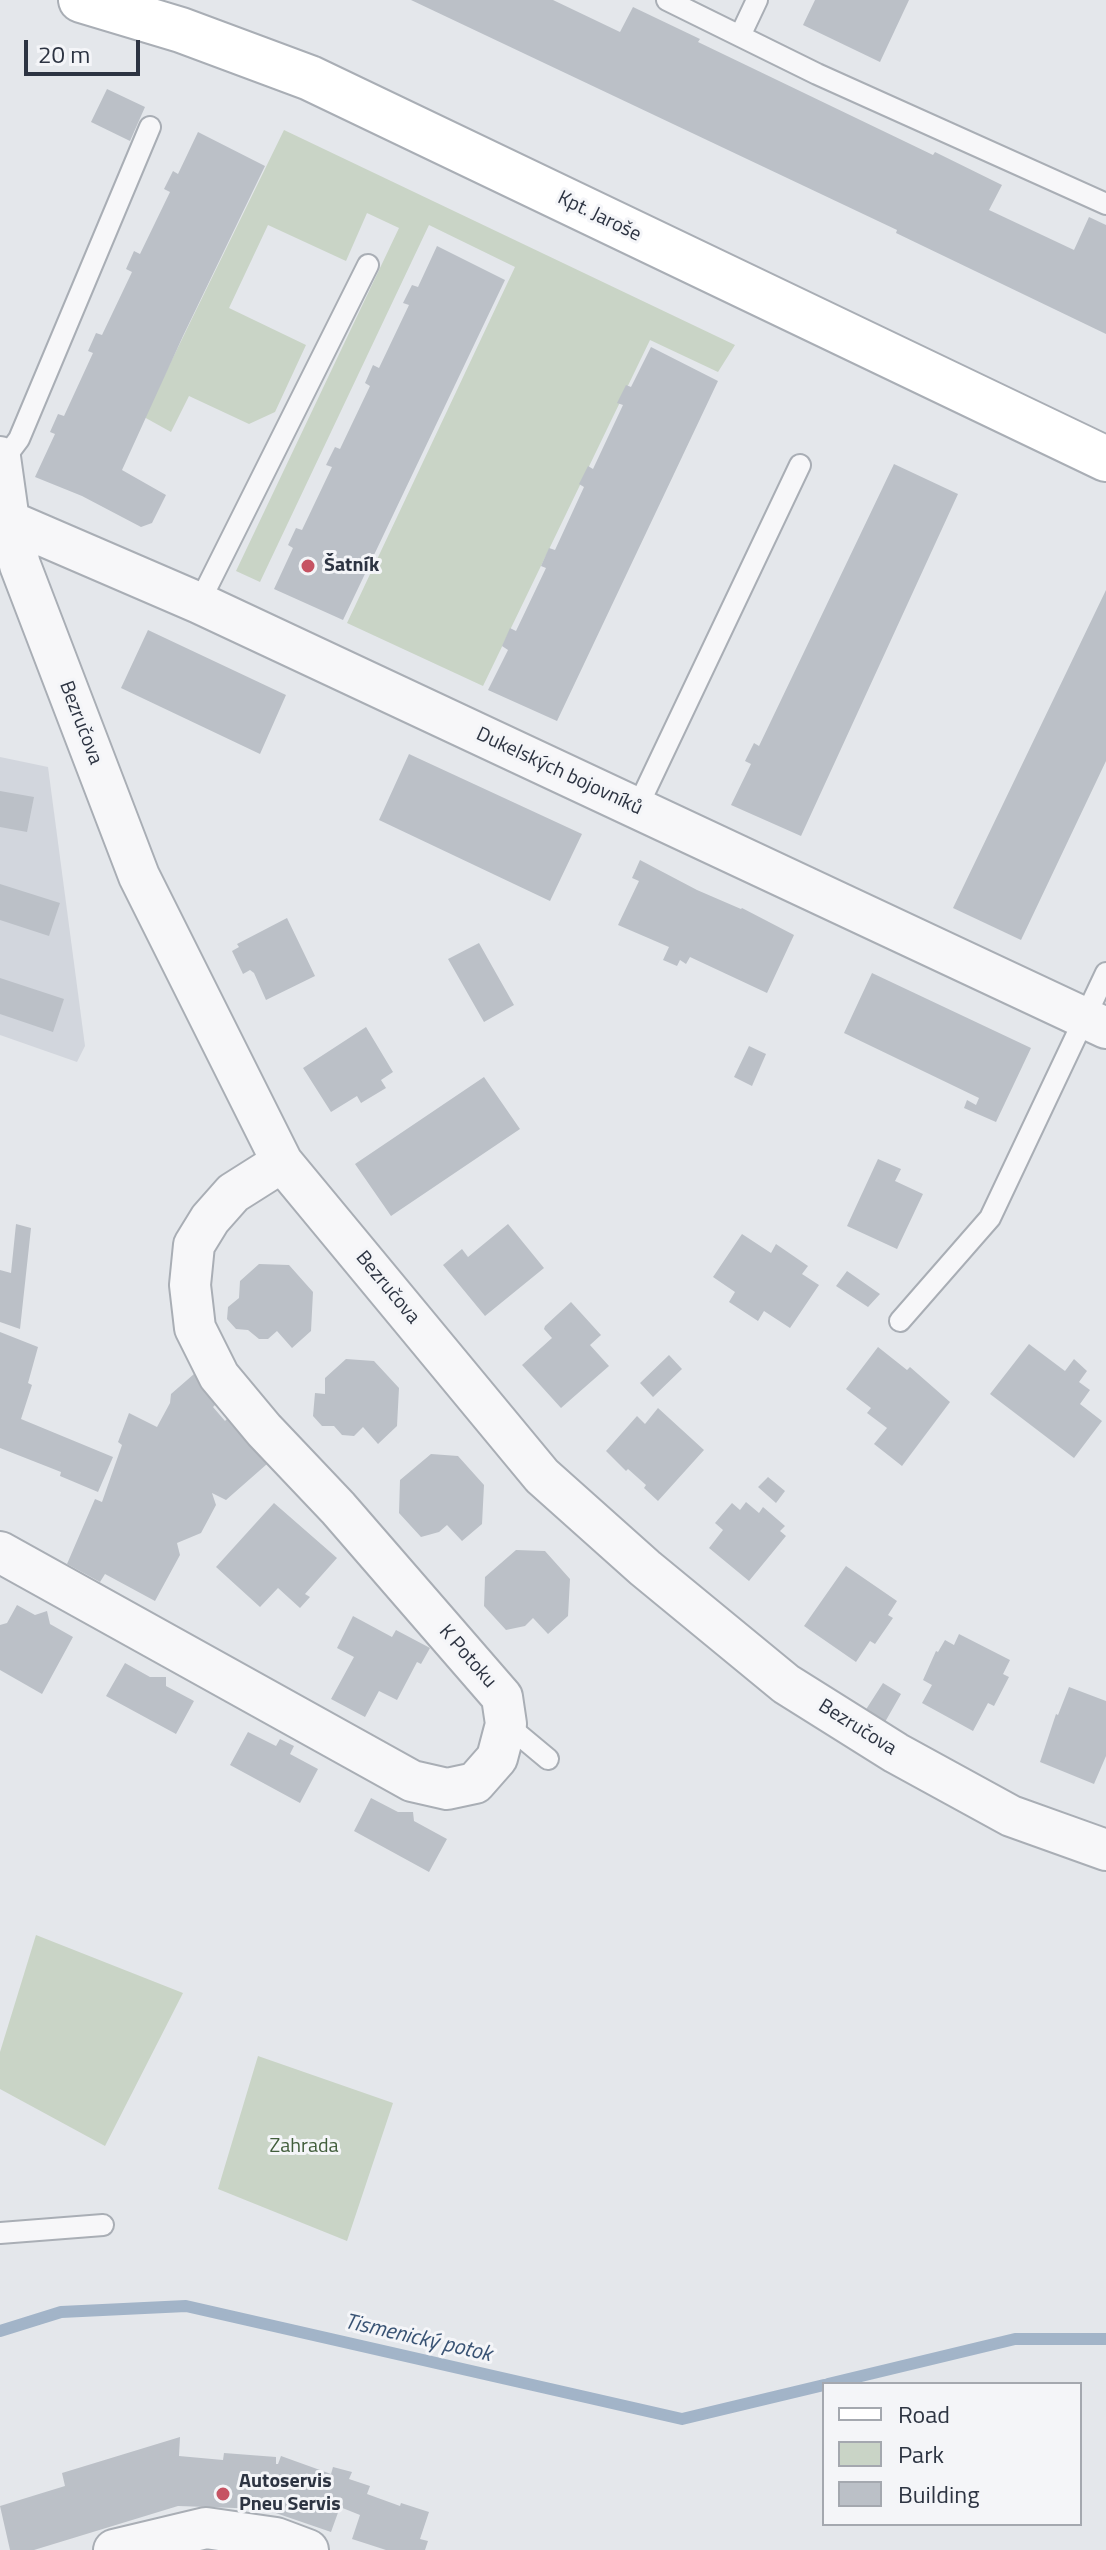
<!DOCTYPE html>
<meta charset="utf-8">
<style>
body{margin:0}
#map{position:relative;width:1106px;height:2550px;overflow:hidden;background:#e4e7eb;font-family:"Titillium Web",sans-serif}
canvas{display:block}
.legend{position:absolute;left:822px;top:2382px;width:260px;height:144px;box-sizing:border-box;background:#f4f5f8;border:2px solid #a4a8af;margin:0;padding:10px 14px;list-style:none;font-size:24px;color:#2d3442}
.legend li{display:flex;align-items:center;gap:16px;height:40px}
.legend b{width:40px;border:2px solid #a4a8af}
.scale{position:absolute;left:24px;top:40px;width:116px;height:36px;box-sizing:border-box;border:4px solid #2d3442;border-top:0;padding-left:10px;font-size:24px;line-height:28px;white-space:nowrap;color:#2d3442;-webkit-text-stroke:6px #f4f5f8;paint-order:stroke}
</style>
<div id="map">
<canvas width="1106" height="2550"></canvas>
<ul class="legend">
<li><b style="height:10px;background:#fff"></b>Road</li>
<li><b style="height:22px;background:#c9d4c6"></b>Park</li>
<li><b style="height:22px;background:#bbc0c7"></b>Building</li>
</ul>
<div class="scale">20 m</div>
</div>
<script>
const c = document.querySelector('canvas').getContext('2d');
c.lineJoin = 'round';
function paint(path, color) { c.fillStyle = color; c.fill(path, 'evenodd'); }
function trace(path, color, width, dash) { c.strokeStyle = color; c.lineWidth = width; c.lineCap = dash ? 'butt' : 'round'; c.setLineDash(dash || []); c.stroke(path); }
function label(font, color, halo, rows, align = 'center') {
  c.font = font + ' "Titillium Web",sans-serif'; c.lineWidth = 6; c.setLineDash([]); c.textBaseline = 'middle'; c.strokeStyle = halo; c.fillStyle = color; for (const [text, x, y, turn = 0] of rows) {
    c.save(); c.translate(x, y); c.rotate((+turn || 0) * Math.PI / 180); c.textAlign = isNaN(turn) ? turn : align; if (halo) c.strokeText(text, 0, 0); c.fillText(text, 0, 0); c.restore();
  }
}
const built = new Path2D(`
 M 0,757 L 48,767 L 85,1046 L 77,1062 L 0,1035 Z`);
const green = new Path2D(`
 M 284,130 L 735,345 L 718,372 L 650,340 L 483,686 L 347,623 L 515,267 L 429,225 L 260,582 L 236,571 L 399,228 L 367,213 L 346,261 L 268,225 L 229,308 L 306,345 L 275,412 L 249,424 L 189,396 L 171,432 L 144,417 Z
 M 36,1935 L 183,1993 L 105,2146 L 0,2089 L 0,2052 Z
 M 258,2056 L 393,2103 L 347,2241 L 218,2189 Z`);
const stream = new Path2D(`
 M 0,2331 L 61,2312 L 186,2306 L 682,2419 L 824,2385
 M 828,2384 L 1015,2339 L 1106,2339`);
const building = new Path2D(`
 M 411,0 L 553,0 L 620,32 L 633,7 L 700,39 L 698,42 L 933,155 L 935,152 L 1002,185 L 989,210 L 1074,250 L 1089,217 L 1106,225 L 1106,334 L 896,233 L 897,230 Z
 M 815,0 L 909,0 L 880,62 L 803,25 Z
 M 107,89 L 145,107 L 130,141 L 91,122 Z
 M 198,132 L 265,166 L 183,336 L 122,470 L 166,495 L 152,523 L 141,527 L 82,496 L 35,477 L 55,434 L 50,432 L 58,414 L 64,416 L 93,353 L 88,351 L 96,333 L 102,335 L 132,272 L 126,269 L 134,251 L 140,254 L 170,192 L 164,189 L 173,171 L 178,174 Z
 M 437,246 L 505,280 L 343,620 L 274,589 L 293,548 L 288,545 L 296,528 L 302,530 L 332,467 L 326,465 L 335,447 L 340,449 L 370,386 L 365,383 L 373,365 L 379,368 L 409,305 L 403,303 L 412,285 L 418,287 Z
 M 651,347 L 718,381 L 557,721 L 488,690 L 508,650 L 502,646 L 510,628 L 516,631 L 546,568 L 541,566 L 549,548 L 555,550 L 584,487 L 579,484 L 588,466 L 593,469 L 623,405 L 617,403 L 626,385 L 631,387 Z
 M 894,464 L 958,494 L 801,836 L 731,805 L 751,764 L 745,761 L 754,743 L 759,746 Z
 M 1106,590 L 1106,761 L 1021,940 L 953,908 Z
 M 148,630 L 286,695 L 260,754 L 121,688 Z
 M 409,754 L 582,834 L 550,901 L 379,820 Z
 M 0,791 L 34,797 L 27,832 L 0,827 Z
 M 640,860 L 697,890 L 741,909 L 742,908 L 794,935 L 767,993 L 690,957 L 686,964 L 680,960 L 677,966 L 663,960 L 669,947 L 618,925 L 639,881 L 632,878 Z
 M 0,884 L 60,903 L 49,936 L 0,920 Z
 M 287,918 L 315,976 L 266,1000 L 254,973 L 250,970 L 243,974 L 232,951 L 239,947 L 237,944 Z
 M 479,943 L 514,1005 L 484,1022 L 448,959 Z
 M 872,973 L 1031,1048 L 996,1122 L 964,1108 L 967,1100 L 976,1105 L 979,1098 L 844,1033 Z
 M 0,978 L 64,999 L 53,1032 L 0,1014 Z
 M 366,1027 L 393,1072 L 381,1080 L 386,1088 L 361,1103 L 357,1096 L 331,1112 L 303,1068 Z
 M 749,1046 L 766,1054 L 752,1086 L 734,1077 Z
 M 484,1077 L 520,1129 L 391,1216 L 355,1164 Z
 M 878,1159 L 901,1169 L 895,1181 L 923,1194 L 897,1249 L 847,1226 Z
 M 16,1224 L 31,1228 L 20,1329 L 0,1322 L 0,1270 L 11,1273 Z
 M 508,1224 L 544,1268 L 485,1316 L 443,1265 L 462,1249 L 468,1257 Z
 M 742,1234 L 771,1253 L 776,1244 L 808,1266 L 802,1274 L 819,1285 L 790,1328 L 764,1311 L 758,1321 L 729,1302 L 735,1292 L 713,1277 Z
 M 259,1264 L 289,1265 L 313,1292 L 311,1331 L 292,1348 L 277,1331 L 268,1339 L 259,1339 L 248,1330 L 236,1329 L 227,1319 L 228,1307 L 239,1298 L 240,1281 Z
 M 847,1271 L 880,1294 L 868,1307 L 836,1286 Z
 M 571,1302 L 601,1335 L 590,1345 L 609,1366 L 561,1408 L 522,1365 L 552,1338 L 544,1329 L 545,1326 Z
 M 0,1332 L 38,1347 L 28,1383 L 32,1385 L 21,1419 L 113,1457 L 98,1492 L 60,1476 L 61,1472 L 0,1448 Z
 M 1029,1344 L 1065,1371 L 1074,1359 L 1087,1371 L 1079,1382 L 1090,1390 L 1080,1404 L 1102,1421 L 1074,1458 L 990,1394 Z
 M 878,1347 L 907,1370 L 910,1367 L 950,1402 L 902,1466 L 874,1444 L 887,1428 L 867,1413 L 871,1408 L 846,1389 Z
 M 669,1355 L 682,1369 L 653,1397 L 640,1383 Z
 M 346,1359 L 374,1361 L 399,1388 L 397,1426 L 378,1444 L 363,1427 L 354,1436 L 342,1435 L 334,1426 L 322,1426 L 313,1416 L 315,1393 L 325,1394 L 325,1378 Z
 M 194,1374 L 219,1401 L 213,1407 L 225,1421 L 227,1419 L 267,1464 L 226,1500 L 212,1493 L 216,1505 L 201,1533 L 177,1543 L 180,1555 L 155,1601 L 105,1574 L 100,1582 L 67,1564 L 95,1499 L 102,1502 L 122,1445 L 118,1442 L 129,1413 L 157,1427 L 170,1403 L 171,1394 Z
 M 658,1408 L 704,1450 L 658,1501 L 644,1488 L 646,1485 L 628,1469 L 626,1471 L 606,1451 L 637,1416 L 645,1424 Z
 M 431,1454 L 458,1456 L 484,1485 L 482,1524 L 462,1541 L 447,1525 L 439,1532 L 421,1537 L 399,1513 L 400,1480 Z
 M 768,1477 L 785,1491 L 776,1503 L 758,1487 Z
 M 746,1502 L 759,1513 L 763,1507 L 785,1526 L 780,1531 L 786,1536 L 749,1581 L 709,1548 L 723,1530 L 715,1523 L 732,1503 L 740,1510 Z
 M 274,1503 L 337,1558 L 305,1594 L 310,1597 L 300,1608 L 278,1588 L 260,1607 L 216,1567 Z
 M 516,1550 L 545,1551 L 570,1579 L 568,1616 L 548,1634 L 533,1618 L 525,1626 L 506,1630 L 484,1606 L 485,1577 Z
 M 846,1566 L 897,1601 L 888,1615 L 893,1618 L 875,1644 L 870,1641 L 856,1662 L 804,1626 Z
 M 17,1605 L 35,1615 L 47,1611 L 50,1624 L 73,1637 L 42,1694 L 0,1670 L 0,1625 L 7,1623 Z
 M 353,1616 L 392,1637 L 396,1630 L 430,1648 L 421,1664 L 417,1662 L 397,1700 L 379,1691 L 365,1717 L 331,1699 L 354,1657 L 337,1648 Z
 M 959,1634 L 1010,1660 L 1003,1674 L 1009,1677 L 994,1706 L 988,1703 L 973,1731 L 922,1703 L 932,1685 L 923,1680 L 936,1651 L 938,1652 L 945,1640 L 954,1645 Z
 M 125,1663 L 150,1677 L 166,1677 L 166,1686 L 194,1701 L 176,1734 L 106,1696 Z
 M 883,1683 L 901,1694 L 885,1722 L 865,1711 Z
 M 1069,1687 L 1106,1701 L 1106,1756 L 1094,1784 L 1040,1762 L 1056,1714 L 1058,1715 Z
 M 248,1732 L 276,1746 L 280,1739 L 294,1746 L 290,1754 L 318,1769 L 300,1803 L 230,1765 Z
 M 371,1798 L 398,1812 L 413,1812 L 414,1821 L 447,1839 L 429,1872 L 354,1831 Z
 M 180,2437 L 179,2456 L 223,2460 L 224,2453 L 276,2457 L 276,2464 L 278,2464 L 281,2456 L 331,2474 L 333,2467 L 352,2472 L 349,2479 L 370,2486 L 367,2494 L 400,2506 L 401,2503 L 429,2512 L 420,2539 L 428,2541 L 425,2550 L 386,2550 L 352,2539 L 360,2515 L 340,2507 L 331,2532 L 264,2509 L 178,2506 L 34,2550 L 10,2550 L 0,2506 L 65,2486 L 62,2473 Z`);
const lane = new Path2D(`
 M 667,0 L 817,74 L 1106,204
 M 740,36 L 757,0
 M 1,463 L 19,439 L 150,127
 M 199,603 L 368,265
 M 637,808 L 800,465
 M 900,1321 L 990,1218 L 1106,973
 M 506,1724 L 548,1759
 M 0,2233 L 103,2225`);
const street = new Path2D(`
 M 0,457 L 9,521 L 20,565 L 139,876 L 282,1162 L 542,1476 L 645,1568 L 786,1684 L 896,1753 L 1011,1816 L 1106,1850
 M 9,521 L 199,603 L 1106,1028
 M 0,1552 L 412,1781 L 447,1789 L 475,1783 L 497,1758 L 506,1724 L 502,1697 L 338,1508 L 264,1430 L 219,1376 L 195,1328 L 190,1285 L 194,1245 L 210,1219 L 233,1193 L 282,1162
 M 114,2550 L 206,2528 L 276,2538 L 308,2550`);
const secondary = new Path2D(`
 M 81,0 L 181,30 L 310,78 L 1106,459`);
const markers = [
 [308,566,8,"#c65363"],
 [223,2494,8,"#c65363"]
];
const streetNames = [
 ["Kpt. Jaroše",599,217,26],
 ["Bezručova",80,723,69],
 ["Dukelských bojovníků",559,772,25],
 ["Bezručova",387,1288,50],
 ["K Potoku",467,1657,49],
 ["Bezručova",857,1728,32]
];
const poiNames = [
 ["Šatník",324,566],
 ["Autoservis",239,2482],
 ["Pneu Servis",239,2505]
];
const parkNames = [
 ["Zahrada",304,2147]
];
const waterNames = [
 ["Tismenický potok",418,2339,13]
];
paint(built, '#d2d6dd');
paint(green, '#c9d4c6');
trace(stream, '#a2b4c8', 12);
paint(building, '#bbc0c7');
trace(lane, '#a9aeb5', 24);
trace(street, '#a9aeb5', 44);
trace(secondary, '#a9aeb5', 48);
trace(lane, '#f7f7f9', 20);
trace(street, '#f7f7f9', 40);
trace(secondary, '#fff', 44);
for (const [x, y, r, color] of markers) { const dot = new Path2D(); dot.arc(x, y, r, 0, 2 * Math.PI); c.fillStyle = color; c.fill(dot); trace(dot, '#f4f5f8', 3); }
label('20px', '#2d3442', '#f4f5f8', streetNames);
label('bold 20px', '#2d3442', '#f4f5f8', poiNames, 'left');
label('20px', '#415d3b', '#f4f5f8', parkNames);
label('italic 22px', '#395374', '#f4f5f8', waterNames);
</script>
